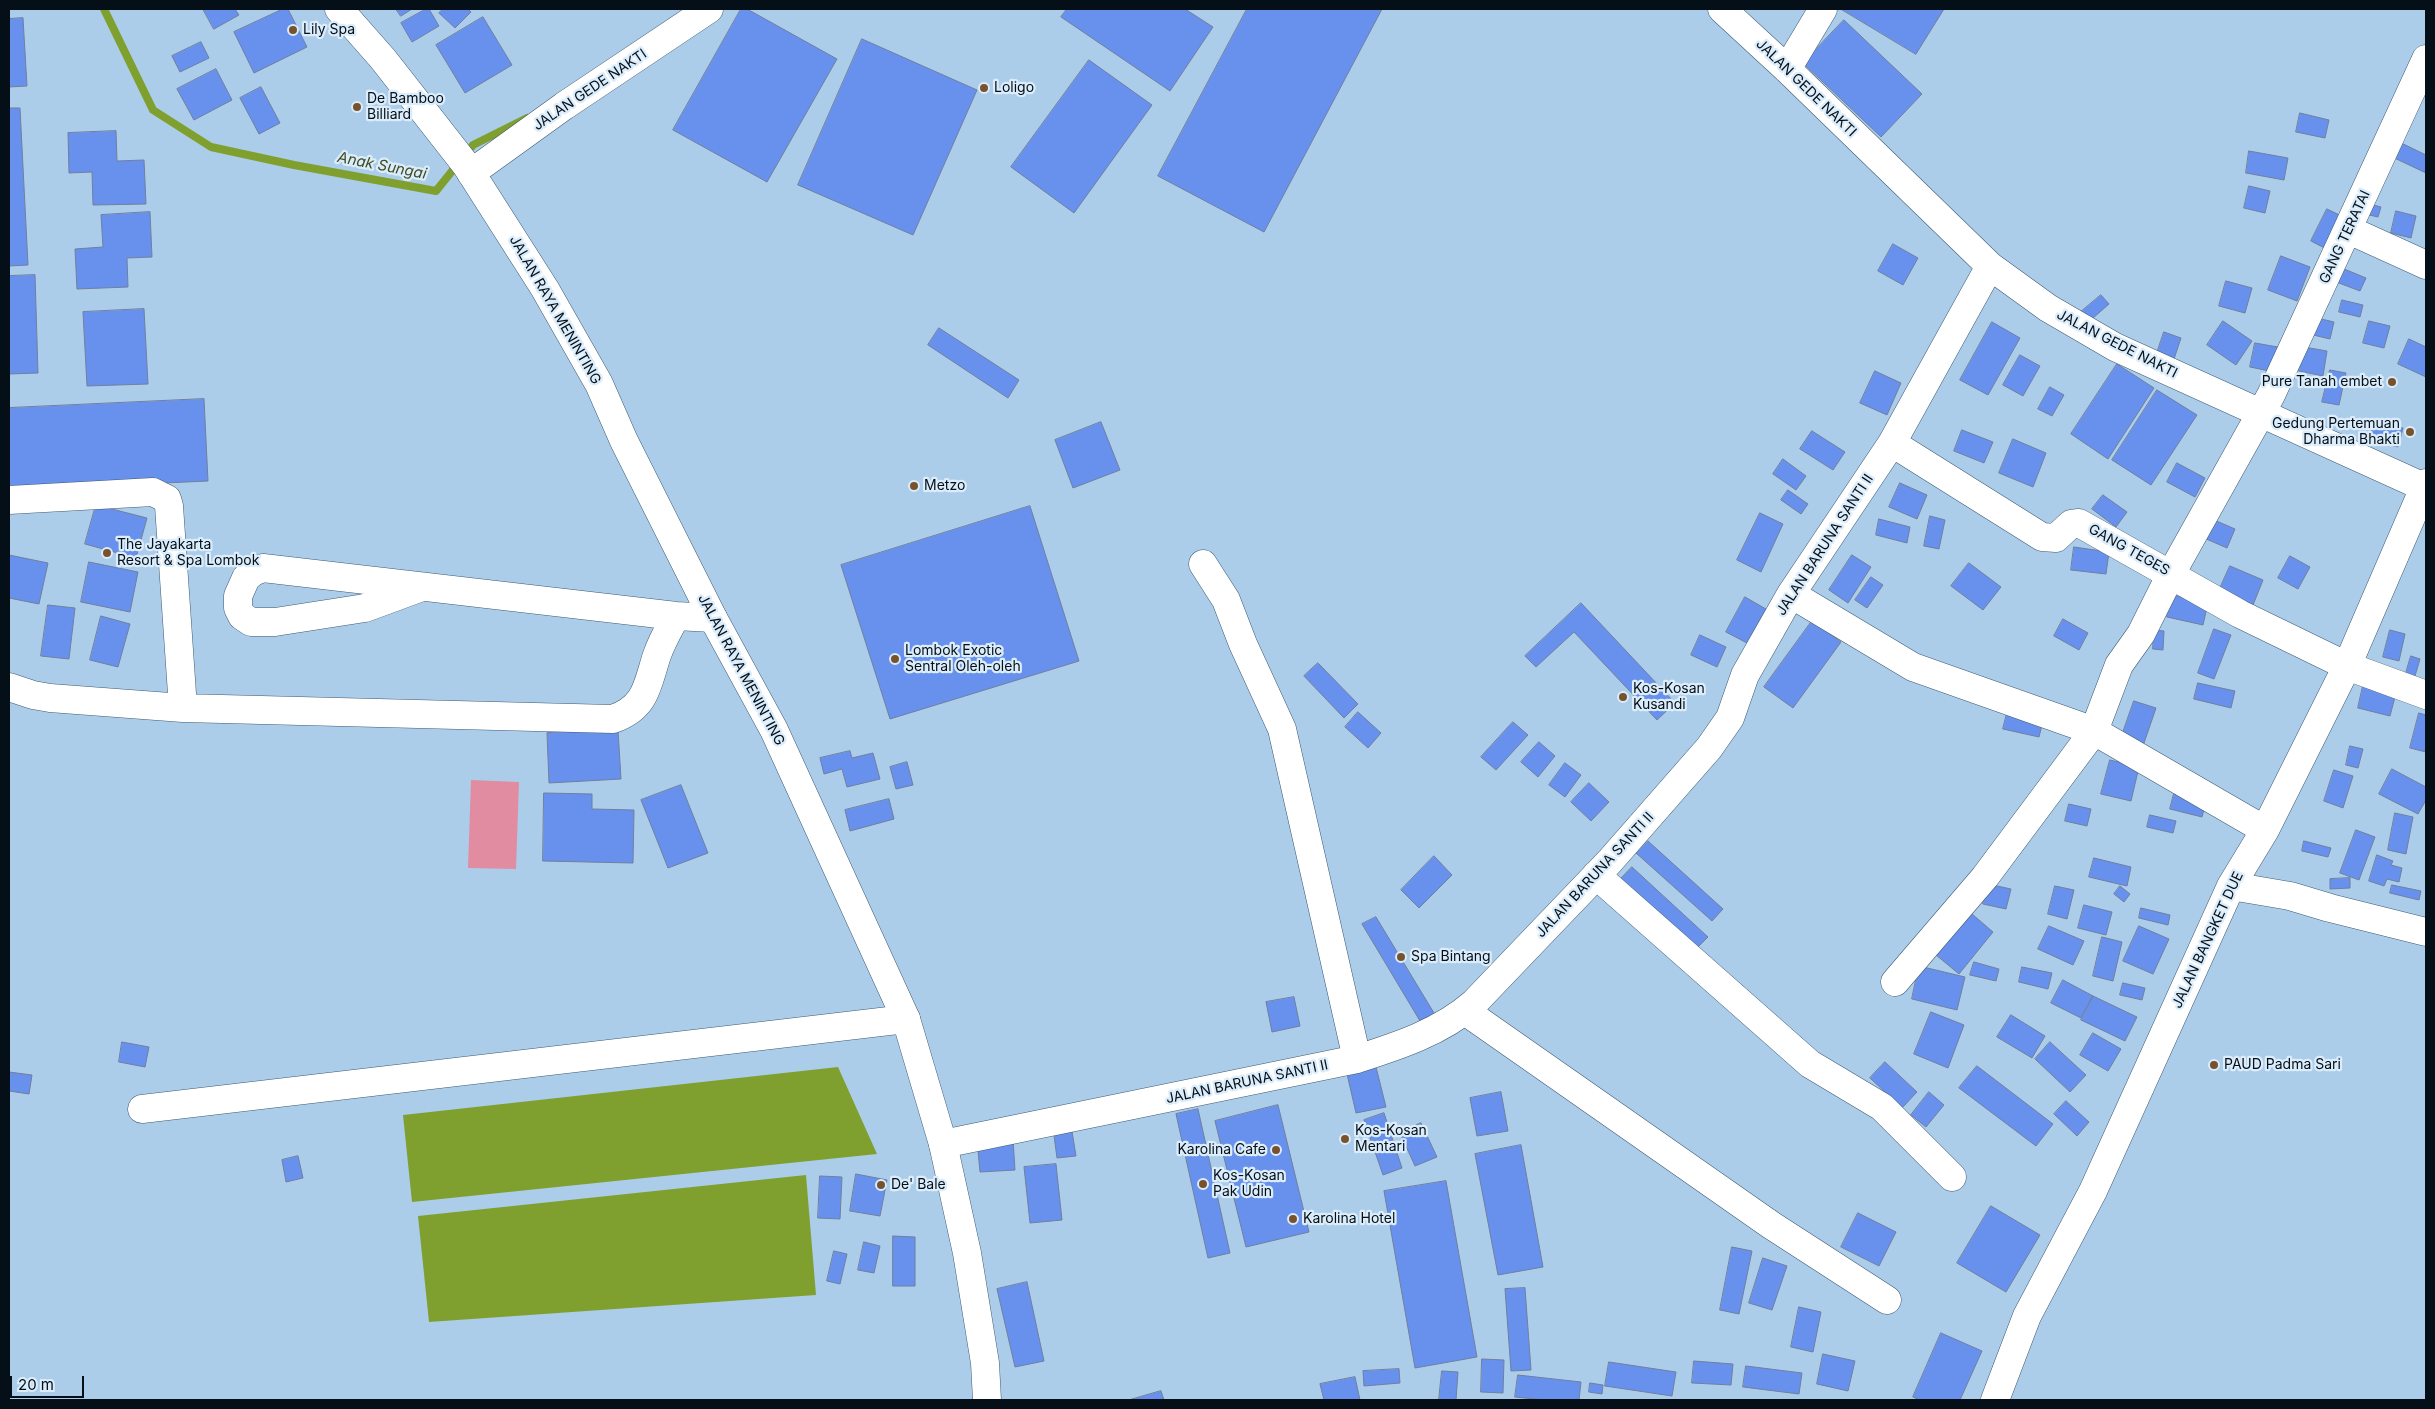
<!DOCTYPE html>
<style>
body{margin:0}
#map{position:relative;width:2435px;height:1409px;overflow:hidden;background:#accdea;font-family:Inter,sans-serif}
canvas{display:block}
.frame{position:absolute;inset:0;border:10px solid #040f18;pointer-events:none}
.scale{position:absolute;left:10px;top:1376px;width:74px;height:22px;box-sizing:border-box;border:2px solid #040f18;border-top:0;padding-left:6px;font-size:15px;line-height:18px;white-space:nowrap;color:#040f18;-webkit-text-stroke:4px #dbecfa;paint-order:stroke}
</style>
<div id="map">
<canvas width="2435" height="1409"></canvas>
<div class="frame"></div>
<div class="scale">20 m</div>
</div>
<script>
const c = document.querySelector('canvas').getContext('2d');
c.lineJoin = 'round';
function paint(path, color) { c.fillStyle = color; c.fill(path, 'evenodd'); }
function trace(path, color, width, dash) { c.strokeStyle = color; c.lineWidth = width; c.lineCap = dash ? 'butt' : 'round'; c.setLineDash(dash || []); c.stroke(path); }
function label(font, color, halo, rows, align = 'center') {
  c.font = font + ' Inter,sans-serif'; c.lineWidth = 4.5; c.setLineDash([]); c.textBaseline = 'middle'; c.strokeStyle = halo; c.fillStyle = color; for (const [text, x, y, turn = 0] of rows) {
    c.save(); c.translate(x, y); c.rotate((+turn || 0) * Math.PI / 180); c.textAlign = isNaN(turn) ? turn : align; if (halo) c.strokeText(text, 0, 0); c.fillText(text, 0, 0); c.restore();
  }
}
const green = new Path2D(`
 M 471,780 L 519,782 L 516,869 L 468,868 Z`);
const water = new Path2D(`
 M 838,1067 L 877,1154 L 412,1202 L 403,1115 Z
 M 806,1175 L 816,1295 L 429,1322 L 418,1216 Z`);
const stream = new Path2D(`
 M 104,9 L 153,110 L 211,147 L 294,165 L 436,191 L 473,145 L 527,118`);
const building = new Path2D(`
 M 203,9 L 235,9 L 239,15 L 214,29 Z
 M 283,9 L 288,9 L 307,47 L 254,73 L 234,32 Z
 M 396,9 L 412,9 L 401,16 Z
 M 426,9 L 429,9 L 439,26 L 412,42 L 401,23 Z
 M 443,9 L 468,9 L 471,12 L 455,28 L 439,13 Z
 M 741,9 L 747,9 L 837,59 L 767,182 L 673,130 Z
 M 1067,9 L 1185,9 L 1213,27 L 1170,91 L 1061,17 Z
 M 1247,9 L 1382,9 L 1264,232 L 1158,176 Z
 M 1841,9 L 1944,9 L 1916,54 Z
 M 483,17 L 512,65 L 465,93 L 436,45 Z
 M 23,18 L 27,86 L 9,87 L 9,19 Z
 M 1844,20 L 1922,94 L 1881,137 L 1803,63 Z
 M 862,39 L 977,90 L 913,235 L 798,185 Z
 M 201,42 L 209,58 L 180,72 L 172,56 Z
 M 1089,60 L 1152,105 L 1074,213 L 1011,167 Z
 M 216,69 L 232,100 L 194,120 L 177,89 Z
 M 261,87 L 280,123 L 259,134 L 240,98 Z
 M 9,108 L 20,108 L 28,265 L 9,266 Z
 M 2300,113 L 2329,120 L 2325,138 L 2296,132 Z
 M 116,131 L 117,161 L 144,160 L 146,204 L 93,205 L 92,172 L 69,173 L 68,133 Z
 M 2393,139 L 2426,155 L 2426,173 L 2386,154 Z
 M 2249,151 L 2288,158 L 2284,180 L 2246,173 Z
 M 2249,186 L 2270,191 L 2265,213 L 2244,208 Z
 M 2363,202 L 2381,207 L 2378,217 L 2360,213 Z
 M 2327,209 L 2350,220 L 2334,253 L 2311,241 Z
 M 2396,211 L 2416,216 L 2411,238 L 2391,233 Z
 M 150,212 L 152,257 L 127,258 L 128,287 L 77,289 L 75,249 L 103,247 L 101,215 Z
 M 1893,244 L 1918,258 L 1903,285 L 1878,271 Z
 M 2281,256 L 2310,267 L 2297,301 L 2268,290 Z
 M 2337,266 L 2366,278 L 2360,291 L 2331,280 Z
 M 35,275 L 38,373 L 9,374 L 9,276 Z
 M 2226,281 L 2252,288 L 2245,313 L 2219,306 Z
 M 2101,295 L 2109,304 L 2084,326 L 2076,316 Z
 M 2342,300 L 2363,305 L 2360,317 L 2339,312 Z
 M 144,309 L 148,384 L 87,386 L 83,312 Z
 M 2313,317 L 2334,322 L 2330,339 L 2309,334 Z
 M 2223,321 L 2252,341 L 2236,365 L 2207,345 Z
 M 2369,321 L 2390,326 L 2384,348 L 2363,343 Z
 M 1992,322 L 2020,338 L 1988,395 L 1960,380 Z
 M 939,328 L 1019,380 L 1008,398 L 928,345 Z
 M 2164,332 L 2181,338 L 2173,362 L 2156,356 Z
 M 2409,339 L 2426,347 L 2426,377 L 2398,364 Z
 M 2255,343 L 2278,347 L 2274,372 L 2250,367 Z
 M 2304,347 L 2327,351 L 2323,376 L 2299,371 Z
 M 2020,355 L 2040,366 L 2023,396 L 2003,385 Z
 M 2117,364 L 2154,388 L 2108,459 L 2071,434 Z
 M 2330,370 L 2346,373 L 2339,405 L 2322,402 Z
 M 1875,371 L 1901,383 L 1887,415 L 1860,403 Z
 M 2050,387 L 2064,395 L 2052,416 L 2038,409 Z
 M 2157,390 L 2197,415 L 2151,485 L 2112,460 Z
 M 204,399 L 208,481 L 9,490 L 9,408 Z
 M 2375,420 L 2403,428 L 2398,447 L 2370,439 Z
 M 1101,422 L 1120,470 L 1073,488 L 1055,440 Z
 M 1962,430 L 1993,442 L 1984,463 L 1954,451 Z
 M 1812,431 L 1845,452 L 1833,470 L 1800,449 Z
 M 2013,439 L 2046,453 L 2033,487 L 1999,473 Z
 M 1783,459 L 1806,476 L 1796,490 L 1773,474 Z
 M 2177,463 L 2205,478 L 2195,497 L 2167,482 Z
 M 1900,483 L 1927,495 L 1917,519 L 1889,507 Z
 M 1788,490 L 1808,504 L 1801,514 L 1781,500 Z
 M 2103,495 L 2127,512 L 2116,527 L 2092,509 Z
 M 96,505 L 147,518 L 136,558 L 85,544 Z
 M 1030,506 L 1079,661 L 890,719 L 841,565 Z
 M 1760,513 L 1783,524 L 1761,572 L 1737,560 Z
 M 1930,516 L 1945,520 L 1939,549 L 1924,546 Z
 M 1879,519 L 1910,527 L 1907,543 L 1876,535 Z
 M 2212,519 L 2235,529 L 2227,548 L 2204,538 Z
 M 2074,547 L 2109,552 L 2106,574 L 2071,570 Z
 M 9,555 L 48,563 L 39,604 L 9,598 Z
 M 1852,555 L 1871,567 L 1848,603 L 1829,590 Z
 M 2290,556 L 2310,567 L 2298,589 L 2278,578 Z
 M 89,562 L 138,572 L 130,612 L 81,602 Z
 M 1969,563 L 2001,587 L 1983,610 L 1951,586 Z
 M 2230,566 L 2263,580 L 2251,610 L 2217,595 Z
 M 1871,577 L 1883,585 L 1867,608 L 1855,600 Z
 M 2172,595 L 2208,603 L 2203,625 L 2167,617 Z
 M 1745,597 L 1766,609 L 1747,643 L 1726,632 Z
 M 1581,603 L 1675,703 L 1657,720 L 1574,632 L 1536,667 L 1525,656 Z
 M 48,605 L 75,608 L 69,659 L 41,656 Z
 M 101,616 L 130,624 L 118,667 L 90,660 Z
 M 2063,619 L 2088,633 L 2079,650 L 2054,636 Z
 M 1812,621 L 1841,642 L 1793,708 L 1764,687 Z
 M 2214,629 L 2231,635 L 2214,679 L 2198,673 Z
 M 2154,630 L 2164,631 L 2163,650 L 2153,649 Z
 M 2390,630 L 2405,634 L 2399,661 L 2383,657 Z
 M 1700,635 L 1726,647 L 1717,667 L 1691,655 Z
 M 2411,656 L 2420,659 L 2415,676 L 2406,673 Z
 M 1318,663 L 1358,704 L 1344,718 L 1304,676 Z
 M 2198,683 L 2235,691 L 2231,708 L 2194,699 Z
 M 2363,686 L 2396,693 L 2390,716 L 2358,708 Z
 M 2134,701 L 2156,708 L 2143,746 L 2121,738 Z
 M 1358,712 L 1381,733 L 1368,748 L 1345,727 Z
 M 2007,713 L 2043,721 L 2039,737 L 2003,729 Z
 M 2419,713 L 2426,715 L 2426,752 L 2410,748 Z
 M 1513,722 L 1528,735 L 1496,770 L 1481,757 Z
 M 618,730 L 621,779 L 549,783 L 547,733 Z
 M 1539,742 L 1555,756 L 1538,777 L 1521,762 Z
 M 2350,746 L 2363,749 L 2358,768 L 2346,765 Z
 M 850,751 L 852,758 L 873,753 L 880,779 L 847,787 L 842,769 L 824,774 L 820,758 Z
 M 2110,760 L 2139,767 L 2131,801 L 2101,794 Z
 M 907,762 L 913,785 L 896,789 L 890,767 Z
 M 1565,763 L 1581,775 L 1565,797 L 1549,785 Z
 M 2392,769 L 2426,787 L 2426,800 L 2418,814 L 2379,794 Z
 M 2334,770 L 2353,776 L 2343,808 L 2324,801 Z
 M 1589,783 L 1609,802 L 1591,821 L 1571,802 Z
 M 681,785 L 708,853 L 668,868 L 641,800 Z
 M 2175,790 L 2207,798 L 2202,817 L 2170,809 Z
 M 544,793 L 592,794 L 592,809 L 634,810 L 633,863 L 543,861 Z
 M 889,799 L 894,819 L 850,831 L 845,810 Z
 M 2069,804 L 2091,809 L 2087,826 L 2065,821 Z
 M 2395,813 L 2413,817 L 2406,854 L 2388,850 Z
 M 2150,815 L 2176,821 L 2173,833 L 2147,827 Z
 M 2356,830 L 2375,837 L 2359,880 L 2340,873 Z
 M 1648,841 L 1723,909 L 1712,921 L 1636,853 Z
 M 2304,841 L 2331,848 L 2328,857 L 2302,851 Z
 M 2377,855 L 2393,861 L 2391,865 L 2402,868 L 2399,882 L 2387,879 L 2384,886 L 2369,881 Z
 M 1434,856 L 1452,875 L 1419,908 L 1401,890 Z
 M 2094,858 L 2131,867 L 2127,886 L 2089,877 Z
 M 1632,867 L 1708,937 L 1691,954 L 1616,884 Z
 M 2350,878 L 2350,888 L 2330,889 L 2330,879 Z
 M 1988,884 L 2011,889 L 2006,909 L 1983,904 Z
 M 2392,885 L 2421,891 L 2419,900 L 2390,893 Z
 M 2055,886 L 2074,890 L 2067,919 L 2048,914 Z
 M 2120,886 L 2130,894 L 2124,902 L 2114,894 Z
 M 2084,905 L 2112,912 L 2106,935 L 2078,928 Z
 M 1965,908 L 1993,932 L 1959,974 L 1930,950 Z
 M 2141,908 L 2170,915 L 2168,925 L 2139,918 Z
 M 1376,917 L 1437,1018 L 1423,1026 L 1362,924 Z
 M 2049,926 L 2084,941 L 2073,965 L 2038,949 Z
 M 2139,926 L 2169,939 L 2153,974 L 2123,961 Z
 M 2102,937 L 2122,942 L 2113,981 L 2093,976 Z
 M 1974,962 L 1999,969 L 1996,981 L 1970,975 Z
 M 1919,966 L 1965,977 L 1957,1010 L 1912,999 Z
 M 2022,967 L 2052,973 L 2048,989 L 2019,982 Z
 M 2063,980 L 2093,996 L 2081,1018 L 2051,1003 Z
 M 2123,983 L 2145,988 L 2142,1000 L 2120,995 Z
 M 2093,996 L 2137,1017 L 2125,1041 L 2081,1020 Z
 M 1294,997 L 1300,1026 L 1272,1032 L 1266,1002 Z
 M 1931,1012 L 1964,1025 L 1948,1068 L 1914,1054 Z
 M 2011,1015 L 2045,1036 L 2032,1058 L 1997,1037 Z
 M 2093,1033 L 2121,1049 L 2108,1071 L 2080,1055 Z
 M 122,1042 L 149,1047 L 145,1067 L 119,1062 Z
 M 2050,1042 L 2086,1075 L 2070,1092 L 2035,1059 Z
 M 1885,1062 L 1917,1092 L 1902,1108 L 1870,1078 Z
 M 1977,1066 L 2053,1124 L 2036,1146 L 1959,1088 Z
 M 1376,1067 L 1386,1107 L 1356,1113 L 1347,1074 Z
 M 9,1072 L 32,1075 L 29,1094 L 9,1091 Z
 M 1501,1092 L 1508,1131 L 1477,1136 L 1470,1098 Z
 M 1929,1092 L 1944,1105 L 1926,1127 L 1911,1115 Z
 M 2066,1101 L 2089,1122 L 2077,1136 L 2054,1114 Z
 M 1278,1105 L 1309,1232 L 1246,1247 L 1215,1121 Z
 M 1198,1109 L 1230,1253 L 1208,1258 L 1176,1114 Z
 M 1384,1113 L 1402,1168 L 1383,1175 L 1364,1120 Z
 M 1421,1123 L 1437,1157 L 1415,1166 L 1400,1133 Z
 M 1071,1125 L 1076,1156 L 1057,1158 L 1053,1128 Z
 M 1013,1139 L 1015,1170 L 980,1172 L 977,1141 Z
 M 1521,1145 L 1543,1267 L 1498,1275 L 1475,1154 Z
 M 298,1156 L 303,1178 L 286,1182 L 282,1160 Z
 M 1056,1164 L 1062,1220 L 1030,1223 L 1024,1167 Z
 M 856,1174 L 887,1180 L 880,1216 L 850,1211 Z
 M 820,1176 L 842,1177 L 840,1219 L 818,1218 Z
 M 1446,1181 L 1477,1357 L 1415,1368 L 1384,1191 Z
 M 1991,1206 L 2040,1235 L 2006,1292 L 1957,1263 Z
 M 1858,1213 L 1896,1232 L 1879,1266 L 1841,1247 Z
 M 893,1236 L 915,1237 L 915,1286 L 893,1286 Z
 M 864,1242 L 880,1246 L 874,1273 L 858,1270 Z
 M 1732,1247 L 1752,1251 L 1739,1314 L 1720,1310 Z
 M 834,1251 L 847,1254 L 840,1284 L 827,1281 Z
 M 1763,1258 L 1787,1266 L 1772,1310 L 1749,1303 Z
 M 1027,1282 L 1044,1361 L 1015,1367 L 997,1289 Z
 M 1525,1288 L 1531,1370 L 1511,1371 L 1505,1289 Z
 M 1799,1307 L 1821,1312 L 1813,1352 L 1791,1347 Z
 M 1941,1333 L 1982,1351 L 1960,1400 L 1920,1400 L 1913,1397 Z
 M 1823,1354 L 1855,1361 L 1848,1391 L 1817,1384 Z
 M 1482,1359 L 1504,1360 L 1503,1393 L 1481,1392 Z
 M 1694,1361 L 1733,1364 L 1731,1385 L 1692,1383 Z
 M 1609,1362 L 1676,1372 L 1672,1396 L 1605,1386 Z
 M 1746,1366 L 1802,1373 L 1799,1394 L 1743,1387 Z
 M 1399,1369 L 1400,1383 L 1364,1386 L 1363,1371 Z
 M 1442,1371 L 1458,1372 L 1456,1400 L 1439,1400 Z
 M 1518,1375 L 1581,1382 L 1579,1400 L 1544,1400 L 1515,1397 Z
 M 1355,1377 L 1360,1400 L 1324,1400 L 1320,1384 Z
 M 1590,1383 L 1603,1385 L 1602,1394 L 1589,1392 Z
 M 1161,1391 L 1164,1400 L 1129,1400 Z`);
const street = new Path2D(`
 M 1722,9 L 1787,69 L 1990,266 L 2048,308 L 2115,347 L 2426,488
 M 1787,69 L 1823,9
 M 471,173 L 564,106 L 709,9
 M 2349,230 L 2426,265
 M 1892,443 L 2042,537 L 2056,538 L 2071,524 L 2079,523 L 2240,614 L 2347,666 L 2426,695
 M 9,500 L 153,492 L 167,499 L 169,506 L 183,708
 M 1203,564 L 1226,600 L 1243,644 L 1282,729 L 1357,1059
 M 422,587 L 365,608 L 275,622 L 251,622 L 242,616 L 238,608 L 238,596 L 246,578 L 253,572 L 263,568 L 676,616 L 713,618
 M 1791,594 L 1913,667 L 2094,731 L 2265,830
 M 9,687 L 33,695 L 50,698 L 183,708 L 613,719 C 647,707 647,685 657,655 C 662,641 669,629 676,616
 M 1596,875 L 1810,1064 L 1882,1107 L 1952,1177
 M 2231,886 L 2290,896 L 2330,908 L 2426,932
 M 1895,982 L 1985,877 L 2094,731 L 2119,665 L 2141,634 L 2171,574 L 2271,395 L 2426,59
 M 1465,1011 L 1771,1225 L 1887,1300
 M 142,1109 L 906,1019
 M 943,1144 L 1357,1059 C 1398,1046 1441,1032 1474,1003 L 1610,861 L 1709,748 L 1730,718 L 1745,675 L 1791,594 L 1892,443 L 1990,266
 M 1995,1400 L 2027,1316 L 2093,1191 L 2231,886 L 2265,830 L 2347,666 L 2426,483`);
const highway = new Path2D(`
 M 339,9 L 383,59 L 466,165 L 545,289 L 599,384 L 624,441 L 713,618 L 774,730 L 906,1019 L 943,1144 L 967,1253 L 985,1363 L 987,1400`);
const markers = [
 [293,30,5,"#77522d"],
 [984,88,5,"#77522d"],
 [357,107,5,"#77522d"],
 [2392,382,5,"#77522d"],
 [2410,432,5,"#77522d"],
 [914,486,5,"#77522d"],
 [107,553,5,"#77522d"],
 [895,659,5,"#77522d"],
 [1623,697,5,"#77522d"],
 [1401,957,5,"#77522d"],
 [2214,1065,5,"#77522d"],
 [1345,1139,5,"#77522d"],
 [1276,1150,5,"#77522d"],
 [1203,1184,5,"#77522d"],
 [881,1185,5,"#77522d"],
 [1293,1219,5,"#77522d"]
];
const poiNames = [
 ["Lily Spa",303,30],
 ["Loligo",994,88],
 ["De Bamboo",367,99],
 ["Billiard",367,115],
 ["Pure Tanah embet",2382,382,"right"],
 ["Gedung Pertemuan",2400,424,"right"],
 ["Dharma Bhakti",2400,440,"right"],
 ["Metzo",924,486],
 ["The Jayakarta",117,545],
 ["Resort & Spa Lombok",117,561],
 ["Lombok Exotic",905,651],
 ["Sentral Oleh-oleh",905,667],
 ["Kos-Kosan",1633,689],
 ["Kusandi",1633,705],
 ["Spa Bintang",1411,957],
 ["PAUD Padma Sari",2224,1065],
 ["Kos-Kosan",1355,1131],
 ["Mentari",1355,1147],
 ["Karolina Cafe",1266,1150,"right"],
 ["Kos-Kosan",1213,1176],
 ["Pak Udin",1213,1192],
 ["De' Bale",891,1185],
 ["Karolina Hotel",1303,1219]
];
const streetNames = [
 ["JALAN GEDE NAKTI",1806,88,44],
 ["JALAN GEDE NAKTI",590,90,-34],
 ["GANG TERATAI",2345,237,-65],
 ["JALAN RAYA MENINTING",555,310,60],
 ["JALAN GEDE NAKTI",2117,344,27],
 ["JALAN BARUNA SANTI II",1825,545,-57],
 ["GANG TEGES",2129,550,29],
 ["JALAN RAYA MENINTING",741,670,62],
 ["JALAN BARUNA SANTI II",1595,875,-47],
 ["JALAN BANGKET DUE",2208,940,-65],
 ["JALAN BARUNA SANTI II",1247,1082,-12]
];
const waterNames = [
 ["Anak Sungai",382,166,11]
];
paint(green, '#e28ca1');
paint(water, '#7fa02e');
trace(stream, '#7fa02e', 8);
paint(building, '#6791ec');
trace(building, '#6f7f9f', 1);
trace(street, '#3d5a73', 29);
trace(highway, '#3d5a73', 29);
trace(street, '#fff', 28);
trace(highway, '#fff', 28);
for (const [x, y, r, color] of markers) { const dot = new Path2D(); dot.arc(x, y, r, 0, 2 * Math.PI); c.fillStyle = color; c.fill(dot); trace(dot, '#dbecfa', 2); }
label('14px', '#040f18', '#dbecfa', poiNames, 'left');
label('14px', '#040f18', '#dbecfa', streetNames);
label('italic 15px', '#3d4b1e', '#dbecfa', waterNames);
</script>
